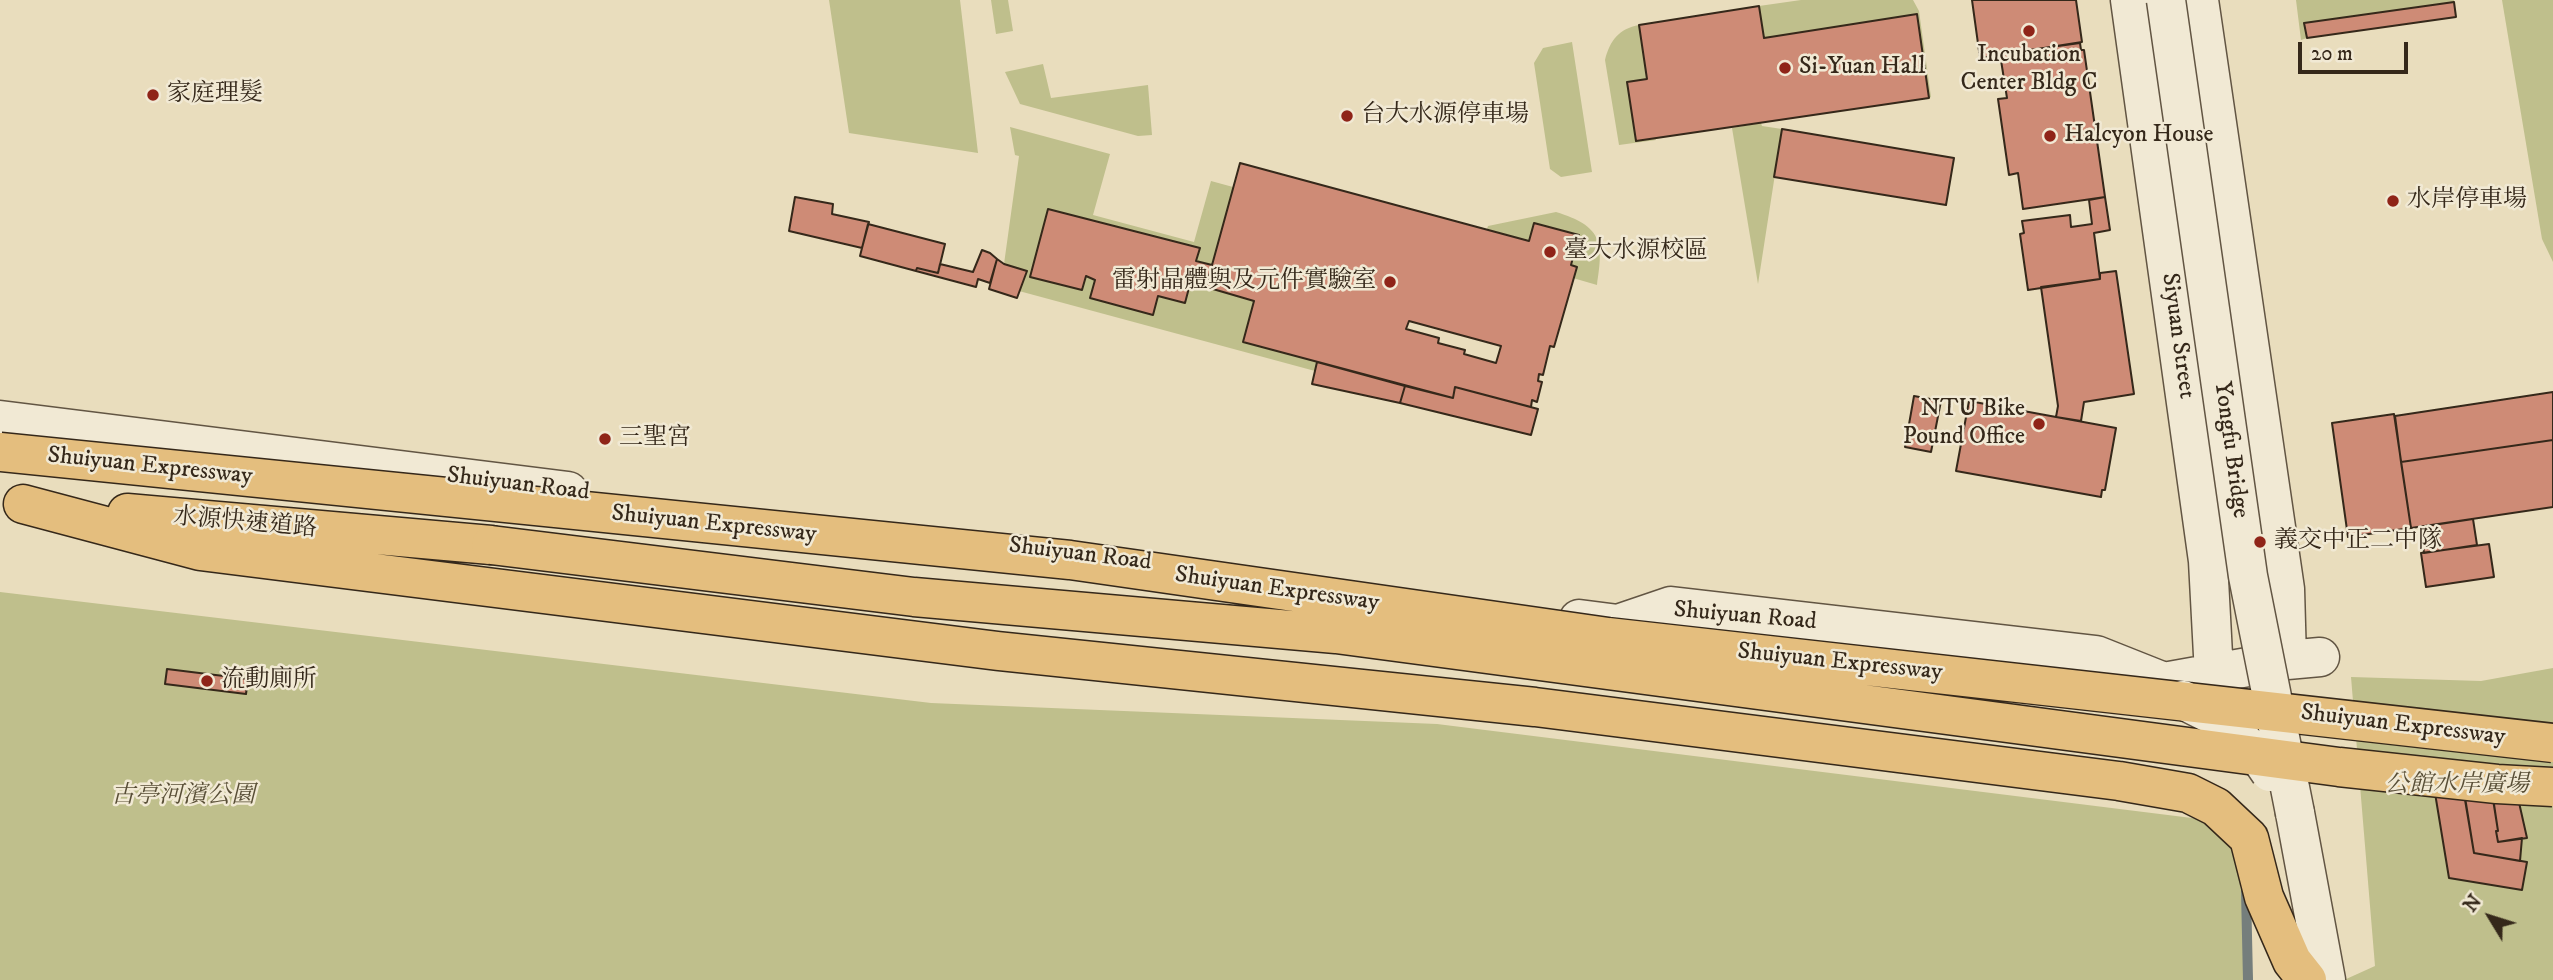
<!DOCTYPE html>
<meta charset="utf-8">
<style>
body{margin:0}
#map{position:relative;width:2553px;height:980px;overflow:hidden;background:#e9ddbd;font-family:"IM FELL DW Pica",serif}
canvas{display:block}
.north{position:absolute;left:2455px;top:882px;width:70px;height:70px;-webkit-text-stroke:5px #f1e9d4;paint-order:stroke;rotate:308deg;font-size:19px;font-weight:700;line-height:28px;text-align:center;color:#35281a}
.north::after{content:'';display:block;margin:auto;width:24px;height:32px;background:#35281a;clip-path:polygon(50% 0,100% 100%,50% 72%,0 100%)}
.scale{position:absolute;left:2298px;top:42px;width:110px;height:32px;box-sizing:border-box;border:4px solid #35281a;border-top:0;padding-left:9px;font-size:21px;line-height:24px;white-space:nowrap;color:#35281a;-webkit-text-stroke:5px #f1e9d4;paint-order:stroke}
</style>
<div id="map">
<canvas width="2553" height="980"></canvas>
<div class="north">N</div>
<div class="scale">20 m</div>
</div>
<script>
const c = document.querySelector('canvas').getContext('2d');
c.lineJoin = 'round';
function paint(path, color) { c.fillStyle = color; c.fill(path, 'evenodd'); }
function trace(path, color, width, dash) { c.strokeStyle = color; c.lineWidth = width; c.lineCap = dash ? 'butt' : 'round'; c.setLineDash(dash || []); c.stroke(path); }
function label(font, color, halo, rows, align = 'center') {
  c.font = font + ' "IM FELL DW Pica","Noto Serif TC",serif'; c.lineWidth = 5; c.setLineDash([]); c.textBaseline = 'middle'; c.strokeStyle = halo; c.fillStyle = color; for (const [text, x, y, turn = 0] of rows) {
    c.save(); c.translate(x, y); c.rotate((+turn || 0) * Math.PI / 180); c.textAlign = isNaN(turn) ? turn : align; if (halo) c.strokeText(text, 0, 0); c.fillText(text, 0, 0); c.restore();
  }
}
const green = new Path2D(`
 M 829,0 L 960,0 L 978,153 L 849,133 Z
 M 991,0 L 1008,0 L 1013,31 L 996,34 Z
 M 1801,0 L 1913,0 L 1919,11 L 1931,97 L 1929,98 L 1917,14 L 1764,38 L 1759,6 Z
 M 2296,0 L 2454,0 L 2454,2 L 2305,23 L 2307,38 L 2301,40 Z
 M 2502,0 L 2553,0 L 2553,262 L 2542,239 Z
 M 1639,25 L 1647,79 L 1628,82 L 1656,140 L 1619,145 L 1605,60 C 1610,40 1619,29 1639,25 Z
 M 1572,42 L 1592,172 L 1561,177 L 1550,169 L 1534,63 L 1543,48 Z
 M 1043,64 L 1051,98 L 1148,85 L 1152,135 L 1138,136 L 1020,104 L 1005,72 Z
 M 1761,123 L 1762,126 L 1782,129 L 1758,284 L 1732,128 Z
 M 1010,127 L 1110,154 L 1093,215 L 1194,242 L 1211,181 L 1233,187 L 1206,287 L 1254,301 L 1243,342 L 1317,362 L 1315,371 L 1019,291 L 1004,264 L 1019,156 L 1015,155 Z
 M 1556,212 C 1602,226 1604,242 1597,285 L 1573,278 L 1487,229 L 1488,226 Z
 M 0,592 L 931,703 L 1437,724 L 2232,823 L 2253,980 L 0,980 Z
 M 2553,668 L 2553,980 L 2344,980 L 2375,966 L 2351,677 L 2481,681 Z`);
const stream = new Path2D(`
 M 2246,891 L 2248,980`);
const building = new Path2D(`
 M 1972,0 L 2076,0 L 2082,42 L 1980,58 Z
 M 2454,2 L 2456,17 L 2307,38 L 2304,23 Z
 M 1759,6 L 1764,38 L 1917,14 L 1929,98 L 1636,141 L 1627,82 L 1647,79 L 1639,25 Z
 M 2080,43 L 2081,50 L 2084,50 L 2105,197 L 2023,209 L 2018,173 L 2009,175 L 1998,99 L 2007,98 L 2000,54 Z
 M 1782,129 L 1954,158 L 1946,205 L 1774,177 Z
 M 1240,163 L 1529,241 L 1534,223 L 1579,235 L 1571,265 L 1577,267 L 1554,347 L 1550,346 L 1543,375 L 1539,374 L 1538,381 L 1542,382 L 1537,402 L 1532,400 L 1531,407 L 1455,387 L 1453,398 L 1243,342 L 1254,301 L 1206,287 ZM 1409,321 L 1501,346 L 1496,363 L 1464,354 L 1465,350 L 1438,343 L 1439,338 L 1406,329 Z
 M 795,197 L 833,204 L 832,214 L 869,222 L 862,248 L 789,231 Z
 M 2105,197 L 2110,230 L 2094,233 L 2100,279 L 2028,290 L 2020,234 L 2024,233 L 2022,221 L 2070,215 L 2071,227 L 2092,224 L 2089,200 Z
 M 1048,209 L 1200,248 L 1196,261 L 1212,265 L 1206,287 L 1190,284 L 1185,303 L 1158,296 L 1153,315 L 1090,298 L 1095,280 L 1086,276 L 1082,290 L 1030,277 Z
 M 868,224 L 945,244 L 938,273 L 917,268 L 916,271 L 860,256 Z
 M 982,250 L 990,253 L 997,259 L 990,283 L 978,279 L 976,287 L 916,271 L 917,268 L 938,273 L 940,264 L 973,272 Z
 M 997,259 L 1004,264 L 1027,271 L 1017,298 L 989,289 Z
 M 2116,271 L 2134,394 L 2084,402 L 2081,421 L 2056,417 L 2058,406 L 2041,287 L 2100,279 L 2100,273 Z
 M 1317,362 L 1405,386 L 1400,403 L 1312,384 Z
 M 1405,386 L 1453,398 L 1455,387 L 1538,409 L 1531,435 L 1400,403 Z
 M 2553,392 L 2553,440 L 2401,462 L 2395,416 Z
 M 1914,396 L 1941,401 L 1931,452 L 1905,447 Z
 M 1969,401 L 2116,428 L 2105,490 L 2102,490 L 2101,497 L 1956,471 Z
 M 2394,414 L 2411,528 L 2348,537 L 2332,423 Z
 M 2553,440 L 2553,507 L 2411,528 L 2401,462 Z
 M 2473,519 L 2477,545 L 2424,553 L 2420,527 Z
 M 2489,544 L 2494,577 L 2426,587 L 2421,553 Z
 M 167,669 L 248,679 L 246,694 L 165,684 Z
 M 2490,780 L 2498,831 L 2496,831 L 2498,842 L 2522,838 L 2520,861 L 2474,853 L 2463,785 Z
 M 2462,782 L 2474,853 L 2527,862 L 2522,890 L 2449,878 L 2434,787 Z
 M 2492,791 L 2518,798 L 2527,838 L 2498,842 L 2496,831 L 2498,831 Z`);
const minor = new Path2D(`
 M 2130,0 L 2208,561 L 2214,674
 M 2199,0 L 2285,589 L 2287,660
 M 0,420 L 568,491
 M 1579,619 L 1618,624 L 1671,606 L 2096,655 L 2164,682 L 2287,660 L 2320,657`);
const tertiary = new Path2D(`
 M 2295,813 L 2326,980`);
const trunk = new Path2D(`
 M 23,504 L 200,551 L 998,651 L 1535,707 L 2119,781 L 2188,793 L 2216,807 L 2249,838 L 2264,897 L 2292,961 L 2307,980
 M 127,513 L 491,545`);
const tertiaryBridge = new Path2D(`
 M 2166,0 L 2248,576 L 2295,813
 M 2183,700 L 2219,718 L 2261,759 L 2270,772`);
const trunkBridge = new Path2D(`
 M 0,452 L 1070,560 L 1608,637 L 2553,743
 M 491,545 L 914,597 L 1336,634 L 2339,767 L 2497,784 L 2553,787`);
const markers = [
 [2029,31,7,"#8f2418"],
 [1785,68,7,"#8f2418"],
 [153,95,7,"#8f2418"],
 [1347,116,7,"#8f2418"],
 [2050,136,7,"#8f2418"],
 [2393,201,7,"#8f2418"],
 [1550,252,7,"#8f2418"],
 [1390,282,7,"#8f2418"],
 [2039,424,7,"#8f2418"],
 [605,439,7,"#8f2418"],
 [2260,542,7,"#8f2418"],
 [207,681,7,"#8f2418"]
];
const poiNames = [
 ["Incubation",2029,56,"center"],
 ["Center Bldg C",2029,84,"center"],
 ["Si-Yuan Hall",1799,68],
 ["家庭理髮",167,95],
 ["台大水源停車場",1361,116],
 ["Halcyon House",2064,136],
 ["水岸停車場",2407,201],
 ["臺大水源校區",1564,252],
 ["雷射晶體與及元件實驗室",1376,282,"right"],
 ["NTU Bike",2025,410,"right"],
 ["Pound Office",2025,438,"right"],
 ["三聖宮",619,439],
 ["義交中正二中隊",2274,542],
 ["流動廁所",221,681]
];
const streetNames = [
 ["Siyuan Street",2177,336,82],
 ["Yongfu Bridge",2230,450,82],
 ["Shuiyuan Expressway",150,467,6],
 ["Shuiyuan Road",518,485,7],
 ["水源快速道路",245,524,5],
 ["Shuiyuan Expressway",714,525,6],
 ["Shuiyuan Road",1080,555,7],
 ["Shuiyuan Expressway",1277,590,8],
 ["Shuiyuan Road",1745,617,5],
 ["Shuiyuan Expressway",1840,663,6],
 ["Shuiyuan Expressway",2403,726,7]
];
const parkNames = [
 ["公館水岸廣場",2457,786],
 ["古亭河濱公園",183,797]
];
paint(green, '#bfbf8c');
trace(stream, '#757e7c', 10);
paint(building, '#ce8b76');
trace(building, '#35281a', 2);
trace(minor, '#625543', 41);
trace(tertiary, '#625543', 41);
trace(trunk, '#35281a', 41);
trace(minor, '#f1e9d4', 38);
trace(tertiary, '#f1e9d4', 38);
trace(trunk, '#e4be7e', 38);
trace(tertiaryBridge, '#625543', 41, []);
trace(trunkBridge, '#35281a', 41, []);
trace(tertiaryBridge, '#f1e9d4', 38);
trace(trunkBridge, '#e4be7e', 38);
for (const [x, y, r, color] of markers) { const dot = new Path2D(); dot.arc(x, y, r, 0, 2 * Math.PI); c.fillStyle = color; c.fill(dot); trace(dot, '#f1e9d4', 2.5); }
label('24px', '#35281a', '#f1e9d4', poiNames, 'left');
label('24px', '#35281a', '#f1e9d4', streetNames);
label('italic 24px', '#584e36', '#f1e9d4', parkNames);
</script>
